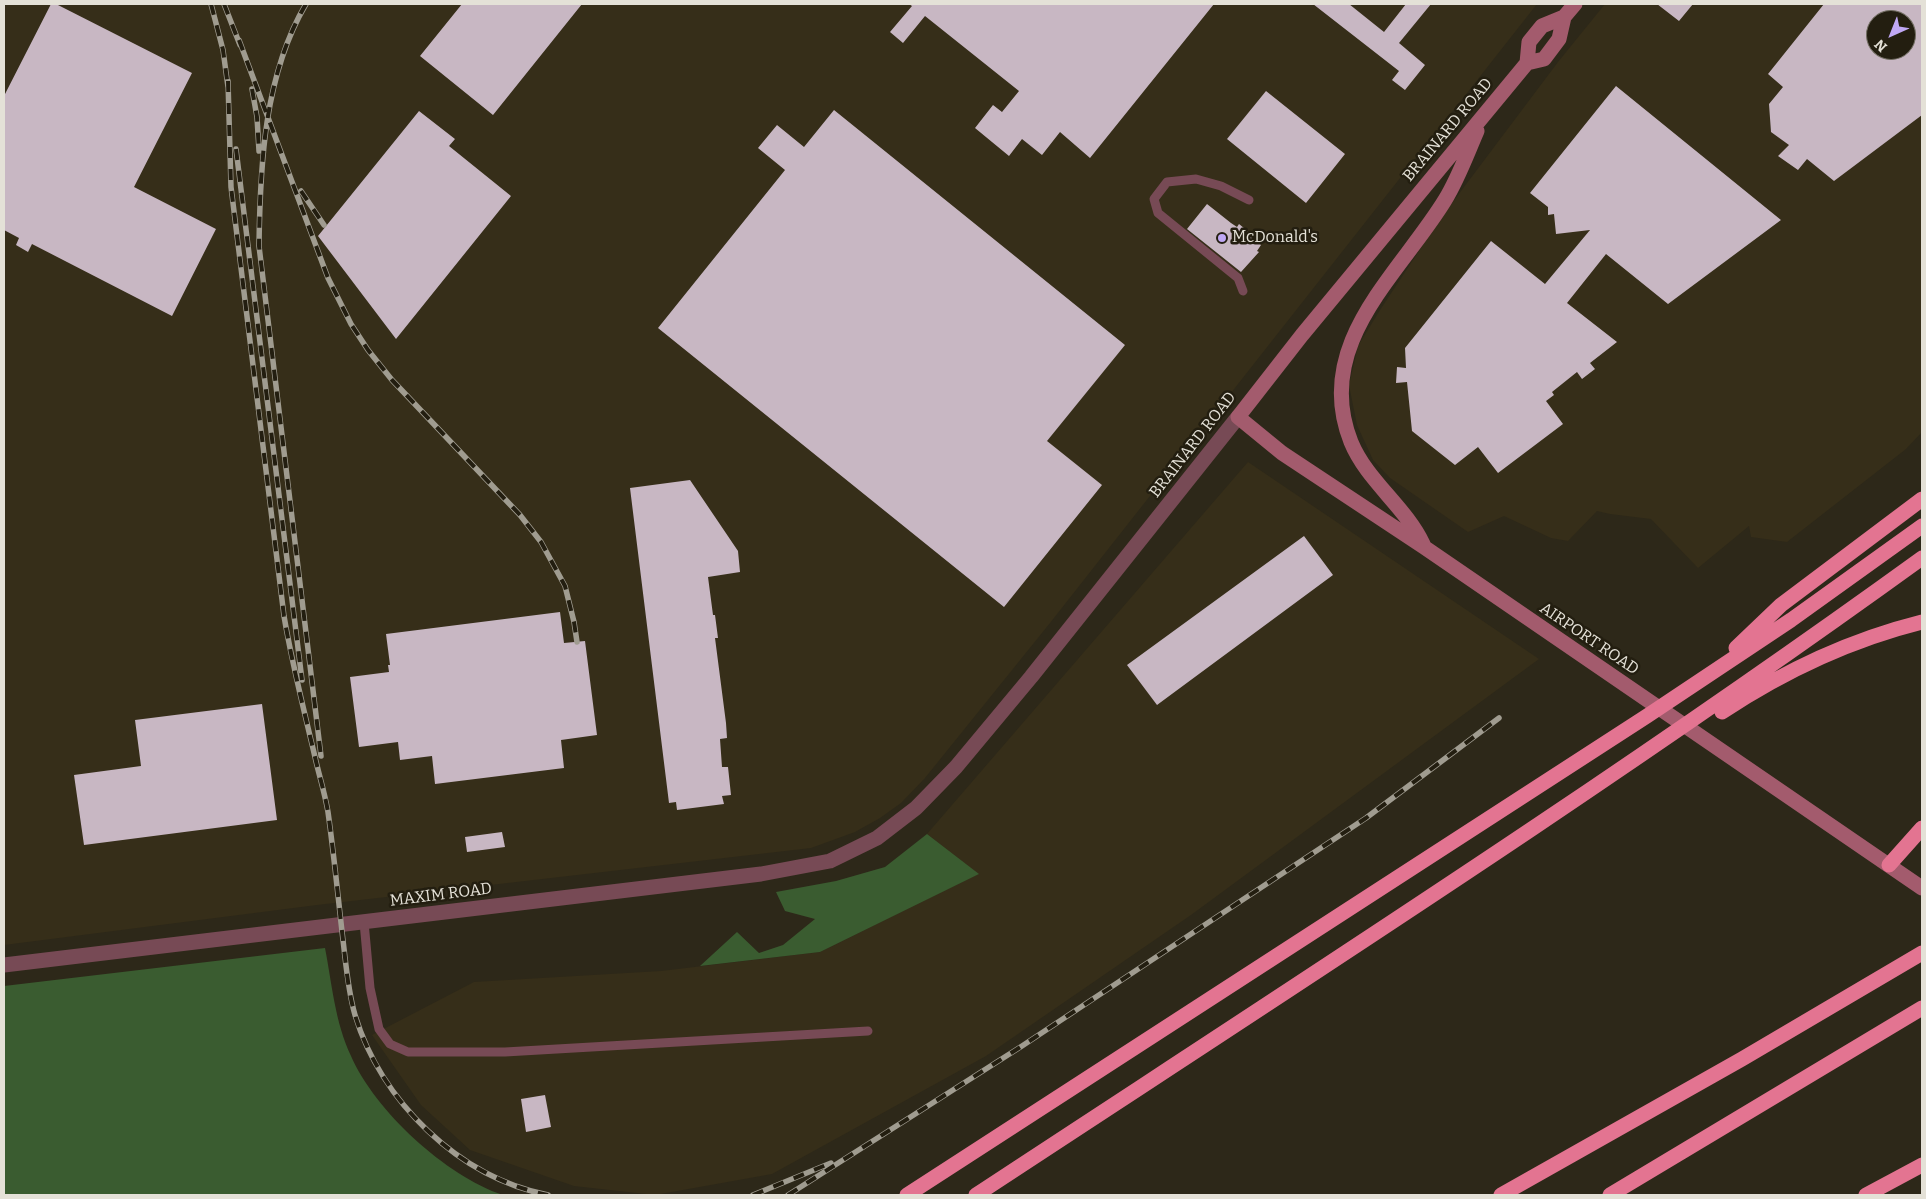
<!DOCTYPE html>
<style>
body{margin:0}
#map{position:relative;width:1926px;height:1199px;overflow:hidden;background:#2d2819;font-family:Bitter,serif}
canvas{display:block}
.frame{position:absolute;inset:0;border:5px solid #e4e1d7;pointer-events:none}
.north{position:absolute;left:1866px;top:10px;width:50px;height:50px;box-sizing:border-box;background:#231e10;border:1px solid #706c60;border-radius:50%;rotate:224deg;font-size:14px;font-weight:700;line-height:20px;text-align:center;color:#e4e1d7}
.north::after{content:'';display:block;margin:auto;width:18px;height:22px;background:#c0a8f4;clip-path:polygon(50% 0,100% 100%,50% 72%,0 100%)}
</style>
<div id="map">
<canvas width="1926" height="1199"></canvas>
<div class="frame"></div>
<div class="north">N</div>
</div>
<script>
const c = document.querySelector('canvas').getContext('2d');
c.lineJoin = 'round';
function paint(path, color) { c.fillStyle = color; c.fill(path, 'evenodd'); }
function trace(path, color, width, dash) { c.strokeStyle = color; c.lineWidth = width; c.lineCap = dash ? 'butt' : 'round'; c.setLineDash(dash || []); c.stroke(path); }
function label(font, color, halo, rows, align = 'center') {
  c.font = font + ' Bitter,serif'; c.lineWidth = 5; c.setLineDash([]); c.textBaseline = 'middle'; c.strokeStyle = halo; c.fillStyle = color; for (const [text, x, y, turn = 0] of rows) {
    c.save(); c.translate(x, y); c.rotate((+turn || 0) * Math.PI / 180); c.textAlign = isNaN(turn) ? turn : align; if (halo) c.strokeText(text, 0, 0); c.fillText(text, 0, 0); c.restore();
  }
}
const built = new Path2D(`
 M 4,4 L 1537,4 L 1050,623 L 925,778 L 901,803 L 880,818 L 855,832 L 811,848 L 317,905 L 4,945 Z
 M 1605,4 L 1922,4 L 1922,432 L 1906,449 L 1787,542 L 1751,537 L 1749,526 L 1698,568 L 1651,519 L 1610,514 L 1597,511 L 1568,541 L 1551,538 L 1504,516 L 1468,532 L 1390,478 L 1373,460 L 1357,425 L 1349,385 L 1358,346 L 1380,310 L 1440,219 L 1558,62 ZM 1876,20 L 1906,20 L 1906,50 L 1876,50 Z
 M 1248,462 L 1539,659 L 1191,915 L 986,1056 L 772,1174 L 655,1195 L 574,1186 L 470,1150 L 421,1105 L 372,1035 L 474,982 L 661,971 L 820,952 L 978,874 L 927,834 Z`);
const green = new Path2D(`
 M 927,834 L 979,874 L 820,952 L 700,966 L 737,932 L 759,953 L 783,945 L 815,919 L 785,911 L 776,892 L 836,881 L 885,867 Z
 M 325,948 C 332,984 335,1022 351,1056 C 375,1111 446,1176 503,1195 L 4,1195 L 4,986 Z`);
const building = new Path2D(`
 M 51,4 L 56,4 L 192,73 L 134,187 L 216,229 L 172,316 L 32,244 L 28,252 L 16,245 L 19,238 L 4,230 L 4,96 Z
 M 462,4 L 582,4 L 493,115 L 420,56 Z
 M 909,4 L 1214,4 L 1090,158 L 1060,132 L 1042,155 L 1022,139 L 1009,156 L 975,128 L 993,105 L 1002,112 L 1019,91 L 925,16 L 903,43 L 890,32 L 912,6 Z
 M 1313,4 L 1349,4 L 1384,32 L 1406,4 L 1431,4 L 1399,43 L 1425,65 L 1405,90 L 1392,80 L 1399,71 Z
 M 1657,4 L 1693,4 L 1679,21 Z
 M 1824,4 L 1922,4 L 1922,115 L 1834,181 L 1807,159 L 1798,170 L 1778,156 L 1789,145 L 1771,132 L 1769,104 L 1783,87 L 1768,74 ZM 1876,20 L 1906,20 L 1906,50 L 1876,50 Z
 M 1616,86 L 1781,220 L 1668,304 L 1606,254 L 1567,303 L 1617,342 L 1590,363 L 1595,369 L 1582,379 L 1577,372 L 1552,392 L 1554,395 L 1546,401 L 1563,424 L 1498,473 L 1478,447 L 1455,465 L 1412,431 L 1407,382 L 1396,383 L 1397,367 L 1406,368 L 1405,348 L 1491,241 L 1545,284 L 1590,230 L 1556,234 L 1554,214 L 1548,215 L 1548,207 L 1530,193 Z
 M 1266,91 L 1345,154 L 1306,203 L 1227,139 Z
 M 834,110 L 1125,345 L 1047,441 L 1102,485 L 1004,607 L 658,328 L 785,170 L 758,148 L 777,125 L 804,147 Z
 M 419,111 L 455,139 L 449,146 L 511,196 L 396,339 L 318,236 Z
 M 1207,204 L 1231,223 L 1237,227 L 1239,224 L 1261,242 L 1260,244 L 1261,245 L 1257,251 L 1259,252 L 1241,272 L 1187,229 Z
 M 690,480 L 738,551 L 740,572 L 708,577 L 713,615 L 715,615 L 718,638 L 715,638 L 726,723 L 727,738 L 720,739 L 722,767 L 728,767 L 731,795 L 722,796 L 724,804 L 677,810 L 676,802 L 669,803 L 630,488 Z
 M 1304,536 L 1333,575 L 1157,705 L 1127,665 Z
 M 560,612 L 564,643 L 585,641 L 597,735 L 561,740 L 564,768 L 435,784 L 432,756 L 400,760 L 398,742 L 359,747 L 350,677 L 389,672 L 388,665 L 390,665 L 386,634 Z
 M 262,704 L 277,820 L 84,845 L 74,775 L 141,766 L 135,720 Z
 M 502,832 L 505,847 L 467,852 L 465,837 Z
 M 545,1095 L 551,1127 L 526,1132 L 521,1099 Z`);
const service = new Path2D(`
 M 1243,291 L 1238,278 L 1158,213 L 1154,199 L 1167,182 L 1196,179 L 1221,186 L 1249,200
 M 364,922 L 370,988 L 379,1029 L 390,1044 L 408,1052 L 505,1052 L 868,1031`);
const tertiary = new Path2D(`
 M 4,965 L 761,874 L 830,861 L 877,838 L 916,808 L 956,767 L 1031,677 L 1238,417`);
const secondary = new Path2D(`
 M 1564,17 L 1542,26 L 1529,42 L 1527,63 L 1302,335 L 1238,417 L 1282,453 L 1424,547 L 1922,888
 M 1527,63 L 1544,59 L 1559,39 L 1564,17 L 1575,4
 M 1423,544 C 1405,506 1367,481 1351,442 C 1312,344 1399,275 1445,200 C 1458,179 1467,154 1477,131`);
const motorway = new Path2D(`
 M 1736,648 L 1781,605 L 1922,499
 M 1722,712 C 1784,671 1850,640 1922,622
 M 1889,865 L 1922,828
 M 907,1195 L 1647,716 L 1791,620 L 1922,526
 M 976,1195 C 1294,986 1614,781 1922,558
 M 1501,1195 L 1742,1059 L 1922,953
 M 1610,1195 L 1922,1008
 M 1866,1195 L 1922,1165`);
const rail = new Path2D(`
 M 211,4 L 223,50 L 228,87
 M 224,4 L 240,45
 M 306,4 C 264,75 260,166 259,246 L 321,756
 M 239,40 L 328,278 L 351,324 L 368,350 L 392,380 L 520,515 L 541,542 L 565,586 L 574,622 L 577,642
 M 228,81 L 231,187 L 284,616 C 292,664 304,710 315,757 C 319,775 325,794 328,812 C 334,855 338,897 343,940 C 346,965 348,991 355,1015 C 381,1101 458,1177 548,1195
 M 252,89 L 257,117 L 259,151
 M 236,149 L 302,680
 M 301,191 L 324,225
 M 753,1195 L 831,1163
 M 788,1195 L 1022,1046 L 1366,818 L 1499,718`);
const markers = [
 [1222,238,5,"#c0a8f4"]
];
const streetNames = [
 ["BRAINARD ROAD",1448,130,-50],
 ["BRAINARD ROAD",1193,445,-52],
 ["AIRPORT ROAD",1589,639,34],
 ["MAXIM ROAD",441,895,-7]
];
const poiNames = [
 ["McDonald's",1232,238]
];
paint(built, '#362e19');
paint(green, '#3a5c30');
paint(building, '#c8b7c3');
trace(service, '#774a55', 9);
trace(tertiary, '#774a55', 15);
trace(secondary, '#a35b6d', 15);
trace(motorway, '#e37491', 15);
trace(rail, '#a09c90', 5.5);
trace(rail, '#231e10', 4, [11]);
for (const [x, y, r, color] of markers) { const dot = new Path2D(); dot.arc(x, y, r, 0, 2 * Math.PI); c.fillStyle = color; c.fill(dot); trace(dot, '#231e10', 2); }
label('16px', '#e4e1d7', '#231e10', streetNames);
label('16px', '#e4e1d7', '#231e10', poiNames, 'left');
</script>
